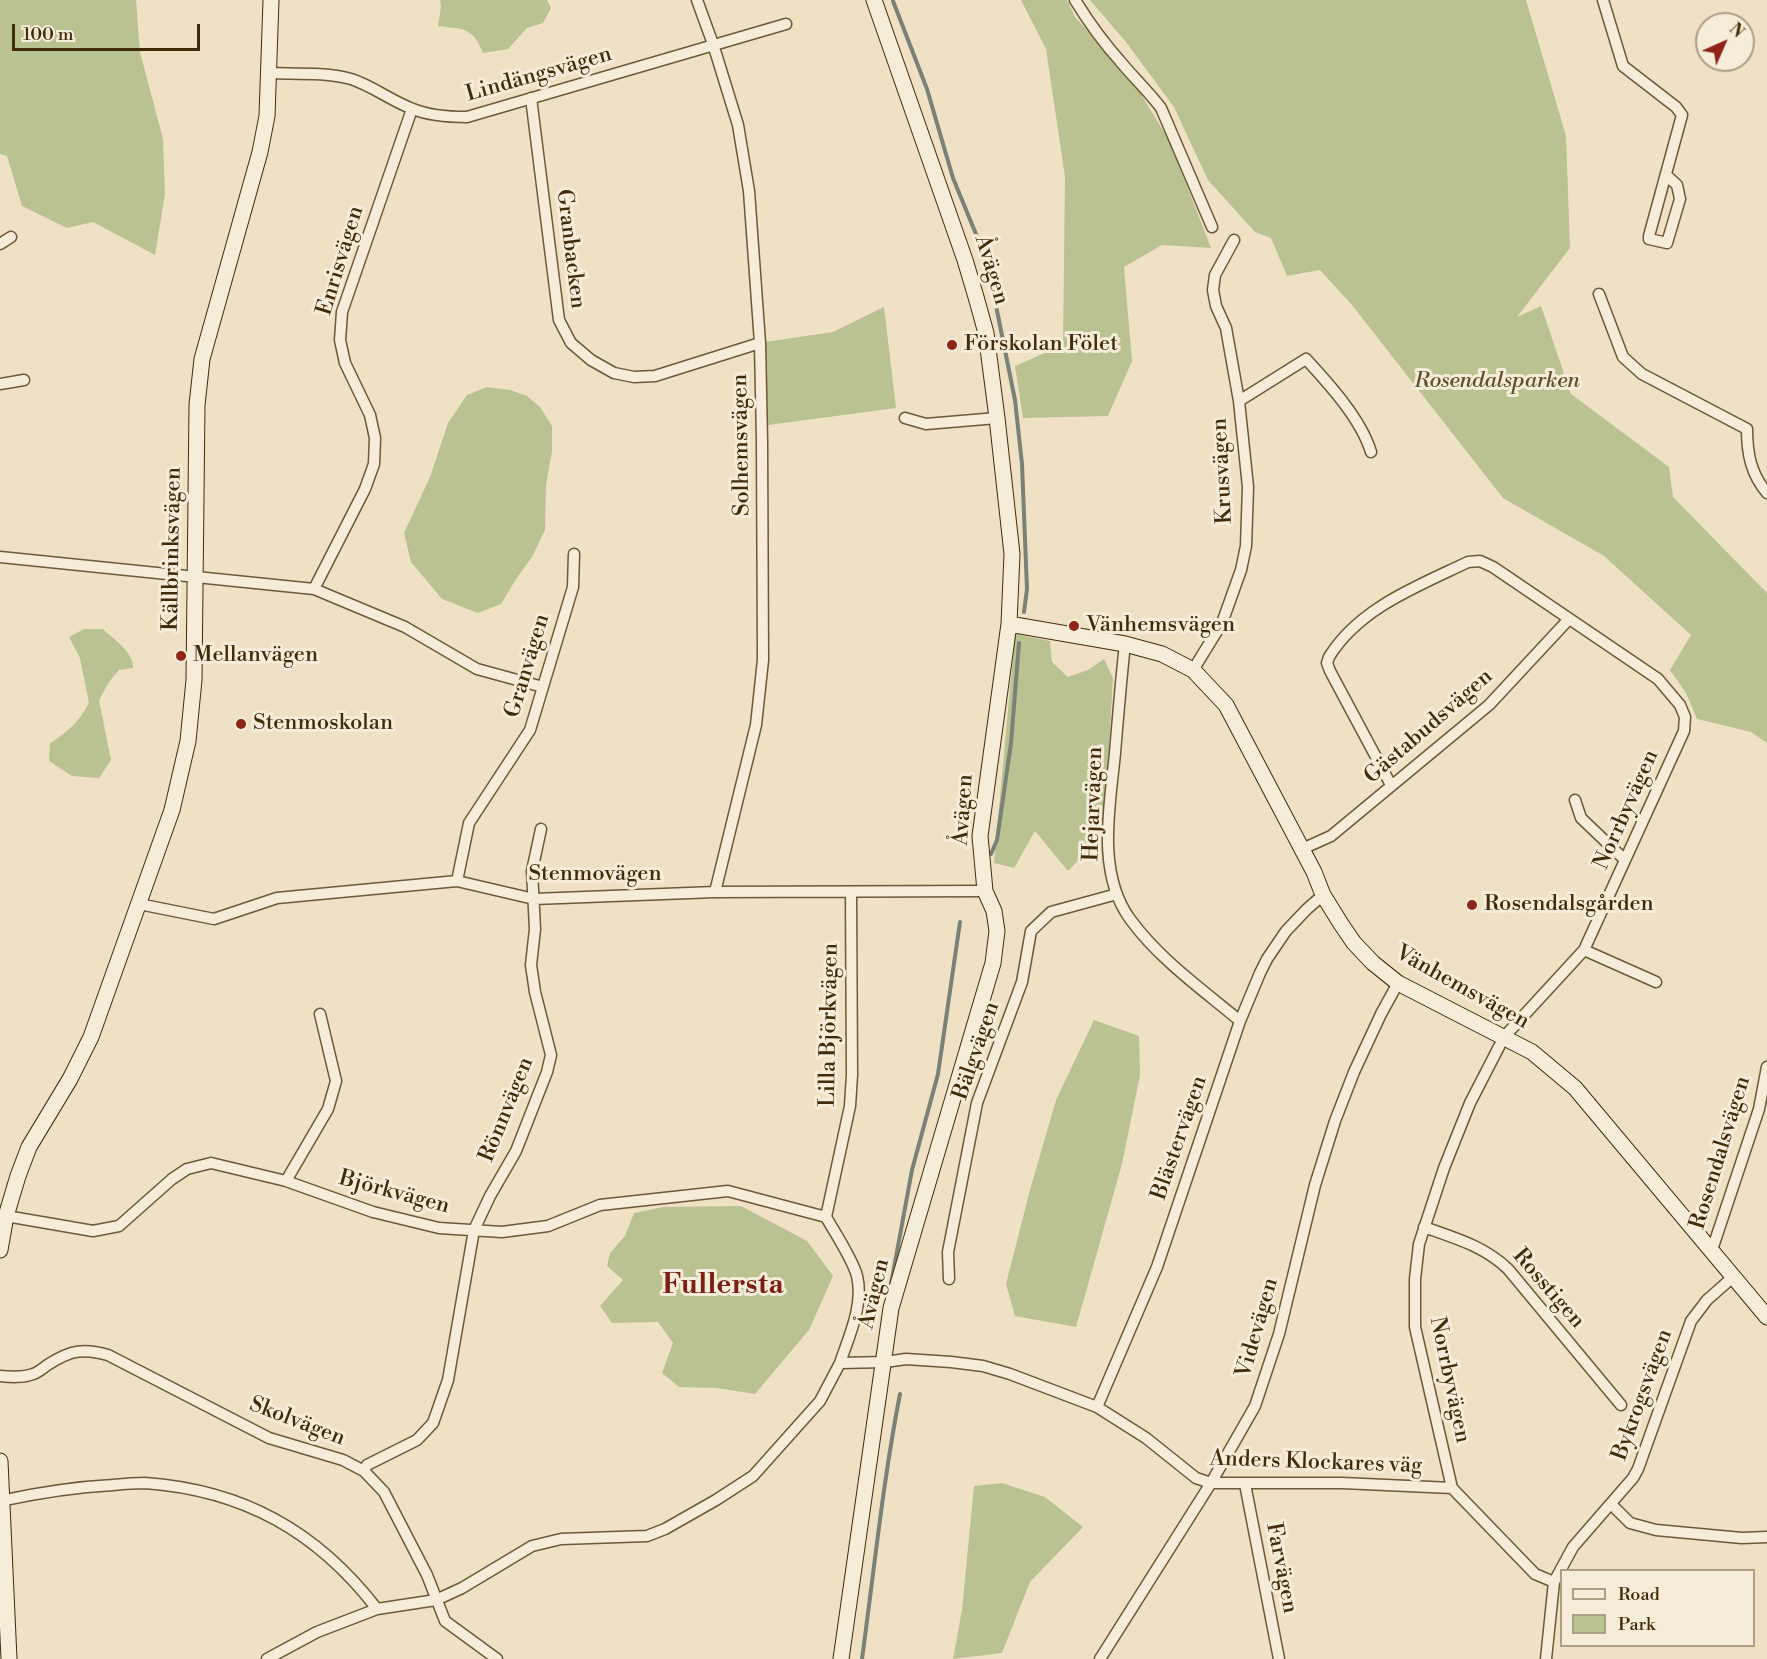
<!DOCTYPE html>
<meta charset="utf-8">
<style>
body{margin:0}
#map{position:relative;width:1767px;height:1659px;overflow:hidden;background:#efe1c4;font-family:"Libre Bodoni",serif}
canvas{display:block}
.legend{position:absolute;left:1560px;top:1569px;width:195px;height:78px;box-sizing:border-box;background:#f5ecd9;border:2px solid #ad9f86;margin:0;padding:8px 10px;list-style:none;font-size:18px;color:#422b09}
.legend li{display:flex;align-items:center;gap:12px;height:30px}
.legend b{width:30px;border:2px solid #ad9f86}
.north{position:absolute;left:1695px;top:12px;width:60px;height:60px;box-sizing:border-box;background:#f5ecd9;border:2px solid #ad9f86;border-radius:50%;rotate:45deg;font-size:16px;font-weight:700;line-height:24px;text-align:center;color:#422b09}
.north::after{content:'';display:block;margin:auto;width:21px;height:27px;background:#8f2418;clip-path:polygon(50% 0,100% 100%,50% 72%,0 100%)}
.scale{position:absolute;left:12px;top:24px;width:188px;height:27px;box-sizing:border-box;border:3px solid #422b09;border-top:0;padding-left:8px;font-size:18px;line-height:21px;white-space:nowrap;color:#422b09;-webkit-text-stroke:4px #f5ecd9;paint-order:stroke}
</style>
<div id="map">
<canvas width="1767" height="1659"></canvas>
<ul class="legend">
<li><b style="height:8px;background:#f5ecd9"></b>Road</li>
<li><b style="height:16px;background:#bbc292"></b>Park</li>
</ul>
<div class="north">N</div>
<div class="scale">100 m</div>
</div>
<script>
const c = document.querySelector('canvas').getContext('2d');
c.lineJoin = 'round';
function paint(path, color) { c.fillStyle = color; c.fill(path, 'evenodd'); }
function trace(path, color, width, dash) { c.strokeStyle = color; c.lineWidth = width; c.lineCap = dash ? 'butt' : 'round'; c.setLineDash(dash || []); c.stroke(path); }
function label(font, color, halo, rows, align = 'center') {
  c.font = font + ' "Libre Bodoni",serif'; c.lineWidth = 6; c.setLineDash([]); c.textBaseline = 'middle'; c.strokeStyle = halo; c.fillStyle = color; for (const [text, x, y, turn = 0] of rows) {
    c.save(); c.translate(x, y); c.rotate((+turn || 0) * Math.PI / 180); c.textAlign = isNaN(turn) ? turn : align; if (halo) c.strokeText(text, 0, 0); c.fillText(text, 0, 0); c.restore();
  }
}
const green = new Path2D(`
 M 0,0 L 136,0 L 140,52 L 163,139 L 165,194 L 155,255 L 93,222 L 67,228 L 22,206 L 7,156 L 0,154 Z
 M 440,0 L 547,0 L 551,8 L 543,23 L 527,28 L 508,49 L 483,53 C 473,27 463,29 438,26 L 441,7 Z
 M 1021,0 L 1067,0 L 1075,17 L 1133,81 L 1170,142 L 1211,248 L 1162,245 L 1124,267 L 1132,361 L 1108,416 L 1023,418 L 1015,366 L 1063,345 L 1065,177 L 1046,49 Z
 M 1090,0 L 1526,0 L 1566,136 L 1570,248 L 1517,317 L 1541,306 L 1571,394 L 1669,467 L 1673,497 L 1767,593 L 1767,743 L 1751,732 L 1697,719 L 1686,693 L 1670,670 L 1691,635 L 1604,556 L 1503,498 L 1352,305 L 1320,270 L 1287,276 L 1271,238 L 1255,232 L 1208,180 L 1174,107 L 1126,42 Z
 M 884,307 L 896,408 L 768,425 L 765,342 L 833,332 Z
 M 487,387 L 510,390 L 527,396 L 540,407 L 552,426 L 552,451 L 546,485 L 545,530 L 532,557 L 516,579 L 501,604 L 478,613 L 442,599 L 411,562 L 404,533 L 430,477 L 448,423 L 467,395 Z
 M 84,629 L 103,629 C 113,639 134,652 133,668 L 119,670 L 109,682 L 99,700 L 111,760 L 99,778 L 72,776 L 49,761 L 50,743 C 68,732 79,722 89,703 L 80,658 L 69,637 Z
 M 1015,634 L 1050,641 L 1052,662 L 1068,677 L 1088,670 L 1104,659 L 1113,678 L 1104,834 L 1068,871 L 1035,831 L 1014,868 L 994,863 Z
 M 1094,1020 L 1139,1036 L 1140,1075 L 1122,1164 L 1076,1327 L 1015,1316 L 1006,1284 L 1030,1190 L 1056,1100 Z
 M 741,1206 L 807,1241 L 833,1276 L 809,1330 L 755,1394 L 717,1388 L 679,1387 L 662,1373 L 673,1343 L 658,1322 L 612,1323 L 600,1306 L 623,1280 L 607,1266 L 610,1253 L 625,1236 L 634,1213 L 663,1207 Z
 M 1002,1483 L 1045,1497 L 1083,1527 L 1030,1582 L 1002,1653 L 953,1659 L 962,1610 L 974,1486 Z`);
const stream = new Path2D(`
 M 893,1 L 927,89 L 953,178 L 987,261 L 1015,400 L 1022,464 L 1027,589 L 1024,612
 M 991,854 L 997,840 L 1011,743 L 1019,643
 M 891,1284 L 912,1170 L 938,1074 L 960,922
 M 862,1659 C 874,1571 883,1481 900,1394`);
const street = new Path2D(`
 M 697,0 L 713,44 L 738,125 L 749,191 L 760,343 L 762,441 L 763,660 L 756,725 L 715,892
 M 1075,0 C 1088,21 1103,42 1120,61 C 1133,77 1148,91 1161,108 L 1212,227
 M 1603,0 L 1623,66 L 1676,107 L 1682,115 L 1649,236 L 1649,239 L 1667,243 L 1680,199 L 1677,185 L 1666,175
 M 268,73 C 295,74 325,72 351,79 C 373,86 391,101 413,109 C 430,116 448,117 467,117 L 786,24
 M 531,98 L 559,320 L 571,343 L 591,360 L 614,373 L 634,377 L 655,376 L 760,343
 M 0,244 L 11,237
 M 1599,294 L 1623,357 L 1642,374 L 1747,429 C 1747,454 1751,474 1767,493
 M 0,384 L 24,380
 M 1239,401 L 1306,359 C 1329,384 1361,419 1371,452
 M 905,418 L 926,424 L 997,418
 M 0,557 L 314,589 L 405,627 L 477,669 L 543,687
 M 314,589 L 365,489 L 374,464 L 375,438 L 370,415 L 345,363 L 340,340 L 342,312 L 412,109
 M 1125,644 C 1121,680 1118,717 1115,753 C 1110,806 1096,872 1130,919 C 1159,959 1203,990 1240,1021
 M 1193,670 L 1222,623 L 1241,570 L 1246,546 L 1248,487 L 1239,401 L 1226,328 L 1216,306 L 1213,290 L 1215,275 L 1234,240
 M 1391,785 L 1330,671 L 1327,663 L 1329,657 C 1359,608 1418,586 1468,562 L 1480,561 L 1493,567 L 1658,679 L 1680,705 L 1685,717 L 1684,731 L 1584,950 L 1504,1037 L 1470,1103 L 1444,1168 L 1419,1244 L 1415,1279 L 1415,1327 L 1452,1488 L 1535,1574 L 1554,1582
 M 1575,800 L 1581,818 L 1625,860
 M 1302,849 L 1331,836 L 1489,705 L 1569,619
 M 457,881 L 469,823 L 530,730 L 573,587 L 574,554
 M 139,904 L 214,919 L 277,898 L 457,881 L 534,899 L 715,892 L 985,891
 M 1584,950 L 1656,982
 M 286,1181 L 328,1109 L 336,1081 L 320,1014
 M 6,1216 L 93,1231 L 119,1226 L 172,1179 L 187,1169 L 211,1163 L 286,1181 L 373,1212 L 439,1228 L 502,1232 L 548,1226 L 600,1205 L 728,1191 L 826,1217
 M 1424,1227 C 1455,1238 1484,1246 1508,1269 L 1621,1405
 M 1712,1250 L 1759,1109 L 1767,1067
 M 949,1279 L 948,1252 L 977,1103 L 1022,982 L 1031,931 L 1051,912 L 1117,894
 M 840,1363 C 849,1336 864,1305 857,1276 C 853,1260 835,1233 826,1217 L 850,1106 L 852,1075 L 851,892
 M 0,1376 C 11,1377 23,1378 33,1374 C 39,1372 44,1367 49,1364 C 71,1350 84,1348 108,1355 L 269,1438 L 343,1460 L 364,1471 L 384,1492 L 427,1575 L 445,1621 L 497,1659
 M 1097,1407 L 1157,1267 L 1240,1021 L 1260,973 L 1267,959 L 1286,931 L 1307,909 L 1323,895
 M 364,1471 L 367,1465 L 417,1440 L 433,1423 L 448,1380 L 474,1230 L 490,1196 L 516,1151 L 547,1072 L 551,1055 L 535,992 L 531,965 L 535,929 L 532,871 L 541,829
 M 1245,1484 L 1279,1659
 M 0,1501 C 37,1493 75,1487 113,1485 C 123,1484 134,1483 145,1483 C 243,1490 317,1531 377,1609
 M 1611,1504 L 1630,1523 L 1656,1530 L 1742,1538 L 1767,1537
 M 267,1659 L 317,1632 L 377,1609 L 436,1600 L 462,1588 L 532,1546 L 561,1539 L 647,1536 L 665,1529 L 716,1500 L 753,1476 L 820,1401 L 840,1363 L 885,1362 L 906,1359 L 951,1362 L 983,1366 L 1010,1374 L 1097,1407 L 1146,1438 L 1196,1478 L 1211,1483 L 1342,1483 L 1452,1488
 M 1100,1659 L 1211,1483 L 1255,1406 L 1279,1334 L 1315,1185 L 1335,1121 L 1354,1072 L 1381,1014 L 1398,983
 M 1546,1659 L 1554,1582 L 1573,1547 L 1633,1478 L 1638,1469 L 1691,1321 L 1707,1300 L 1733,1277`);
const secondary = new Path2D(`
 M 1009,624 L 1125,644 L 1162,654 L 1193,670 L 1226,705 L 1314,872 L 1323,895 L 1341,924 L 1354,943 L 1373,963 L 1398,983 L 1532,1052 L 1575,1088 L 1767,1317
 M 0,1250 L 6,1216 L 18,1176 L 29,1147 L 70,1079 L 91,1037 L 172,810 L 188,741 L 194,680 L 197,405 L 202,359 L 260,152 L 267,116 L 271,0
 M 0,1461 L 9,1659
 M 841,1659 L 891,1308 L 993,963 L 997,931 L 994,911 L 985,891 L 980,836 L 1009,624 L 1012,554 L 997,418 L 986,333 L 976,297 L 965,260 L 874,0`);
const markers = [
 [952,345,6,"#8f2418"],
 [1074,626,6,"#8f2418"],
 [181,656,6,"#8f2418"],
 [241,724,6,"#8f2418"],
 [1472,905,6,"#8f2418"]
];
const streetNames = [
 ["Lindängsvägen",539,75,-16],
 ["Granbacken",570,249,83],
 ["Enrisvägen",341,261,-73],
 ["Åvägen",991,270,73],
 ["Solhemsvägen",742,445,-91],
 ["Krusvägen",1223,471,-93],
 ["Källbrinksvägen",173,549,-89],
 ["Granvägen",528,666,-73],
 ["Gästabudsvägen",1429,727,-41],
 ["Hejarvägen",1094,804,-88],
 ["Åvägen",964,810,-86],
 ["Norrbyvägen",1627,810,-66],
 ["Stenmovägen",595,875],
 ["Vänhemsvägen",1462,988,29],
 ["Lilla Björkvägen",830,1025,-89],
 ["Bälgvägen",977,1051,-71],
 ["Rönnvägen",507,1110,-68],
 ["Blästervägen",1180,1138,-71],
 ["Rosendalsvägen",1721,1153,-73],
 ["Björkvägen",394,1193,15],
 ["Rosstigen",1548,1289,49],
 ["Åvägen",875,1294,-77],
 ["Videvägen",1258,1328,-74],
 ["Norrbyvägen",1449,1380,78],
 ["Bykrogsvägen",1643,1395,-70],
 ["Skolvägen",297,1422,21],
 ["Anders Klockares väg",1316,1463,2],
 ["Farvägen",1281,1568,79]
];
const poiNames = [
 ["Förskolan Fölet",964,345],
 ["Vänhemsvägen",1086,626],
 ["Mellanvägen",193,656],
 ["Stenmoskolan",253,724],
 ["Rosendalsgården",1484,905]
];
const parkNames = [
 ["Rosendalsparken",1497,382]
];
const districtNames = [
 ["Fullersta",723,1286]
];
paint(green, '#bbc292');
trace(stream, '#7a8176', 4);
trace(street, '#6d5838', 13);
trace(secondary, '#422b09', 17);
trace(street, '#f5ecd9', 10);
trace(secondary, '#f5ecd9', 15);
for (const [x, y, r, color] of markers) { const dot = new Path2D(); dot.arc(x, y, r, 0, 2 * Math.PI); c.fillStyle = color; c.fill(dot); trace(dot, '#f5ecd9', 2); }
label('22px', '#422b09', '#f5ecd9', streetNames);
label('22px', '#422b09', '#f5ecd9', poiNames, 'left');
label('italic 22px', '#60512b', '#f5ecd9', parkNames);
label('bold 28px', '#7a1f14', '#f5ecd9', districtNames);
</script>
